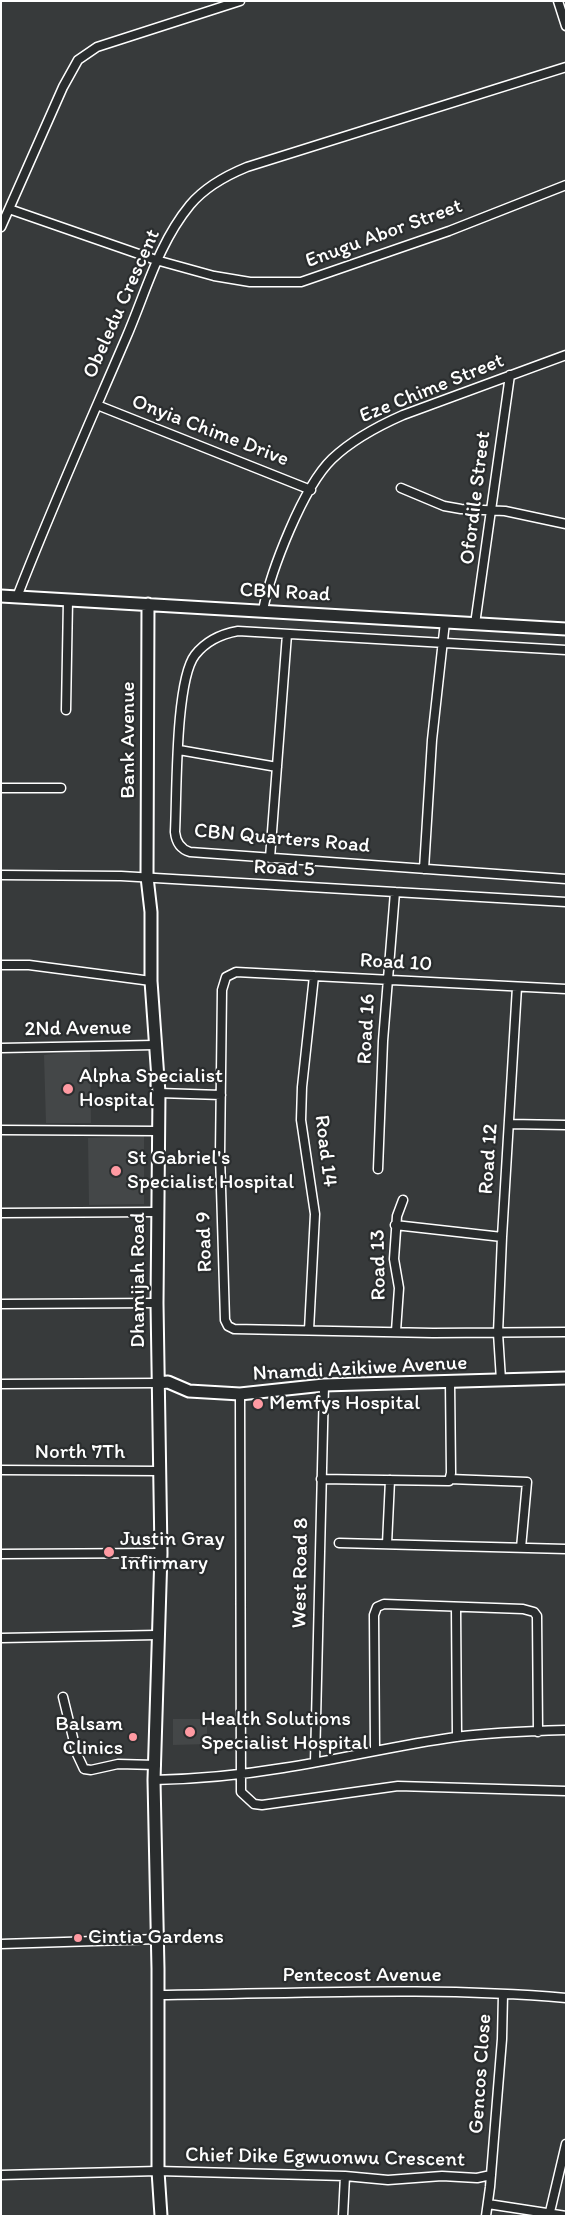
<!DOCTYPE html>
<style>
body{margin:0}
#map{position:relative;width:567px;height:2217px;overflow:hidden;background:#373a3b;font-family:Itim,sans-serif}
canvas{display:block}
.frame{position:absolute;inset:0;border:2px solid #fff;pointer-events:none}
</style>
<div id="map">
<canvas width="567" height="2217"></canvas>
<div class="frame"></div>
</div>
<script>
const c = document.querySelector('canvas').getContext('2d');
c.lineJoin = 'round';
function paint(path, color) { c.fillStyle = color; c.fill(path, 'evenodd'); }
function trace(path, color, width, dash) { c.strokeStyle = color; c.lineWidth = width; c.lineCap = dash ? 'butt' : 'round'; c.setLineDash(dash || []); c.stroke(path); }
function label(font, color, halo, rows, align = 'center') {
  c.font = font + ' Itim,sans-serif'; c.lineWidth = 4.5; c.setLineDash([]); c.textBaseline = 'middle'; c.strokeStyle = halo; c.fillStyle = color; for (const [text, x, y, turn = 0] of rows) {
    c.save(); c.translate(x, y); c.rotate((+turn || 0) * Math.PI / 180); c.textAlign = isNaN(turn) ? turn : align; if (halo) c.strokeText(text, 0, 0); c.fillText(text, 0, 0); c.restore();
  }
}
const built = new Path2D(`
 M 90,1050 L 91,1123 L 46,1123 L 44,1055 Z
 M 144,1136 L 144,1204 L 89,1205 L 88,1138 Z
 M 173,1719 L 207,1719 L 207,1744 L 173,1745 Z`);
const street = new Path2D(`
 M 558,1 L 566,26
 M 9,209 L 156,260 L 214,276 L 250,282 L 301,282 L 449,231 L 566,185
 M 1,227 L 63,87 L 78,60 L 97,47 L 240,1
 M 97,405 L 311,490
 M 401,488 L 444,506 L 461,509 L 505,511 L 566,524
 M 17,597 C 51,509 89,424 126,338 C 146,292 158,244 190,205 C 205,187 225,176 247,167 L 566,67
 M 263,610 C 271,570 303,487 332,459 C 353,439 378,426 403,415 L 566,355
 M 475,624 L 510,375
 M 566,650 L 238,631 C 221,634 206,641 195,655 C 175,681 177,795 175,832 C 176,842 180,849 190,852 L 566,879
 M 66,710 L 68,600
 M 179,750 L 277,767
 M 1,788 L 61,788
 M 270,858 L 287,634
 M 424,869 L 432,740 L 445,622
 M 1,875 L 121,876 L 566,902
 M 1,965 L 29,965 L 151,981
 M 566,989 L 236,972 L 226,977 L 222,990 L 220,1155 L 225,1320 L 228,1326 L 234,1329 L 433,1333 L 566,1332
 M 1,1048 L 155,1045
 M 159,1093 L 221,1095
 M 509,1124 L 566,1125
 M 1,1130 L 158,1131
 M 378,1169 L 383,1041 L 395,892
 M 1,1213 L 157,1212
 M 395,1225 L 502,1237
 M 1,1304 L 157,1303
 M 309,1330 L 315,1214 L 301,1120 L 302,1087 L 314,976
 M 396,1331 L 399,1288 L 394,1259 L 397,1216 L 403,1200
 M 501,1380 L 498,1333 L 502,1237 L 517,987
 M 1,1384 L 158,1383
 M 240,1394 L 241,1792 L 254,1804 L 262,1805 L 398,1786 L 566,1791
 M 1,1470 L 160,1471
 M 321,1479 L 449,1481 L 451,1473 L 450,1382
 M 450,1479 L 527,1482 L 521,1548
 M 339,1543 L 566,1549
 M 387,1544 L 390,1480
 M 1,1554 L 161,1553
 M 456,1607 L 457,1737
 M 1,1638 L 157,1635
 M 63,1697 L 77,1754 L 84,1769 L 91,1770 L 118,1764 L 156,1765
 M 375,1749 L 374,1615 L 377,1607 L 384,1604 L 523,1609 L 534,1612 L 537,1616 L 538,1732
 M 315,1762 L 324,1385
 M 154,1780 C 197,1779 241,1775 283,1768 C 341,1759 398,1745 456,1737 C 492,1732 529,1731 566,1730
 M 1,1944 L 158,1939
 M 158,1995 C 294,1994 430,1986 566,1998
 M 1,2175 L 158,2171 L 345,2176 L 388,2180 L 442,2176 L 477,2178 L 491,2175
 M 488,2204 L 566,2216
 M 343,2216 L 345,2176
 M 486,2216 L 490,2187 L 502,2039 L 503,1994
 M 549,2216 L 566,2144`);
const secondary = new Path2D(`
 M 1,596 L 566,629
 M 148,604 L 147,877 L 151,912 L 151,981 L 159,1093 L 157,1303 L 161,1553 L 154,1780 L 158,1969 L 158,2171 L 161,2216
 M 158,1383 L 168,1382 L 189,1391 L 240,1394 L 324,1385 L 566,1378`);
const markers = [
 [68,1089,6,"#ff9aa2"],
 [116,1171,6,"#ff9aa2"],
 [258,1404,6,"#ff9aa2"],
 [109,1552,6,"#ff9aa2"],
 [190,1732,6,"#ff9aa2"],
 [133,1737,5,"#ff9aa2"],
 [78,1938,5,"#ff9aa2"]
];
const streetNames = [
 ["Enugu Abor Street",384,234,-20],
 ["Obeledu Crescent",122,304,-66],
 ["Eze Chime Street",432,389,-22],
 ["Onyia Chime Drive",210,431,21],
 ["Ofordile Street",476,498,-83],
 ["CBN Road",285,593,3],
 ["Bank Avenue",129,740,-90],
 ["CBN Quarters Road",282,839,5],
 ["Road 5",284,869,3],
 ["Road 10",396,963,3],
 ["2Nd Avenue",78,1029,-1],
 ["Road 16",367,1029,-87],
 ["Road 14",325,1151,83],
 ["Road 12",489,1159,-86],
 ["Road 9",205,1242,-92],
 ["Road 13",379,1265,-91],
 ["Dhamijah Road",139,1280,-90],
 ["Nnamdi Azikiwe Avenue",360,1369,-3],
 ["North 7Th",80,1453],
 ["West Road 8",301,1573,-89],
 ["Pentecost Avenue",362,1976],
 ["Gencos Close",481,2074,-86],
 ["Chief Dike Egwuonwu Crescent",325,2158,1]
];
const poiNames = [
 ["Alpha Specialist",79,1077],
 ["Hospital",79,1101],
 ["St Gabriel's",127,1159],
 ["Specialist Hospital",127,1183],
 ["Memfys Hospital",269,1404],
 ["Justin Gray",120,1540],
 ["Infirmary",120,1564],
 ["Health Solutions",201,1720],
 ["Specialist Hospital",201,1744],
 ["Balsam",123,1725,"right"],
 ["Clinics",123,1749,"right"],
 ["Cintia Gardens",88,1938]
];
paint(built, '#444748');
trace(street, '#fff', 11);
trace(secondary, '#fff', 15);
trace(street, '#2a2d2e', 8);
trace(secondary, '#2a2d2e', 11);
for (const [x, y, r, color] of markers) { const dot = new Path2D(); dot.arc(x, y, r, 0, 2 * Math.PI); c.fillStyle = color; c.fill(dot); trace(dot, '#2a2d2e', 2); }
label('21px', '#fff', '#2a2d2e', streetNames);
label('21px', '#fff', '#2a2d2e', poiNames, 'left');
</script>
